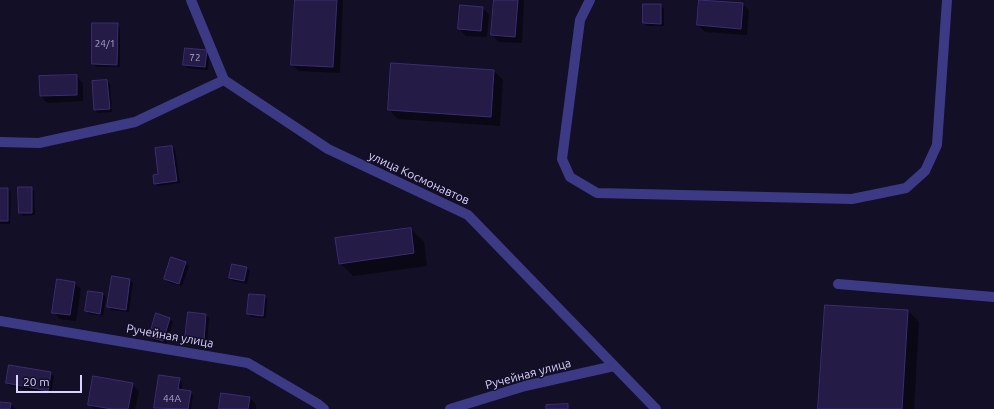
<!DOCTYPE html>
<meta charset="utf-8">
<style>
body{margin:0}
#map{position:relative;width:994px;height:409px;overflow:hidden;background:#130f26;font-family:Ubuntu,sans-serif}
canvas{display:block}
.scale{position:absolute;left:16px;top:375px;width:66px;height:18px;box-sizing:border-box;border:2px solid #d9d4ff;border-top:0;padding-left:5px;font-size:12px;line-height:14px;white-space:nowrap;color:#d9d4ff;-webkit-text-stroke:3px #130f26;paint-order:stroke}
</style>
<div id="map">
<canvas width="994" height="409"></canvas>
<div class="scale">20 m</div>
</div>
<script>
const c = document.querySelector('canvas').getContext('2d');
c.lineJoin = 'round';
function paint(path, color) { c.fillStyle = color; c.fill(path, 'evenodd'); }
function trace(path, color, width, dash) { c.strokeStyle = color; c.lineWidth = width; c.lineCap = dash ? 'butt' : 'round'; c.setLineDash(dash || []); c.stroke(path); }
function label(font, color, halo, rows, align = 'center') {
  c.font = font + ' Ubuntu,sans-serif'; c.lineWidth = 3; c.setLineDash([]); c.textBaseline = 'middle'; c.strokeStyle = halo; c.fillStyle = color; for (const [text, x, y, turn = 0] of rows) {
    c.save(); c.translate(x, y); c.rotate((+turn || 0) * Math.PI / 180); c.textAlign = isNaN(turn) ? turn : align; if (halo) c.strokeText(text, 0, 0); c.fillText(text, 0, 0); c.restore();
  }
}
const shadow = new Path2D(`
 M 296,0 L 343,0 L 340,73 L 299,71 L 292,65 Z
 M 495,0 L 524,0 L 522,43 L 499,42 L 492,35 Z
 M 700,1 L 742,4 L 749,10 L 747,35 L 705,32 L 698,25 Z
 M 661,5 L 664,9 L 664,26 L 647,26 L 644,23 Z
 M 482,8 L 489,14 L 487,37 L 466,36 L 459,29 Z
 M 117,24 L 120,28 L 120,67 L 96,67 L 93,64 Z
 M 206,51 L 209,55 L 208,70 L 187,68 L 184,65 Z
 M 392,64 L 494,71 L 503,80 L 500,126 L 398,119 L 389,110 Z
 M 76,76 L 83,83 L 83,101 L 47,103 L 41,96 Z
 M 107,81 L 110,84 L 112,112 L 98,113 L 95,110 Z
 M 172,147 L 175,150 L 180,183 L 158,186 L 155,183 Z
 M 31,188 L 34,191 L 35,215 L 23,216 L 20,213 Z
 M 0,189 L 8,189 L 11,192 L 10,224 L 0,224 Z
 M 411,229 L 424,242 L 427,266 L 353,276 L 340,263 Z
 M 185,263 L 189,266 L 182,286 L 168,282 L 165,279 Z
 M 247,268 L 250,271 L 247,284 L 233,281 L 230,277 Z
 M 113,277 L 130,280 L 133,283 L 129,312 L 111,310 L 108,307 Z
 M 74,283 L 81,289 L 76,321 L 60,319 L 53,312 Z
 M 103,294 L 106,297 L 103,316 L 89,314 L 86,311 Z
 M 264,296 L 267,299 L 266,318 L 251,317 L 248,314 Z
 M 908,311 L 919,322 L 914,409 L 820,409 Z
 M 206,315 L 209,318 L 207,344 L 189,342 L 186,339 Z
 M 169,318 L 173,322 L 166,344 L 153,340 L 150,337 Z
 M 50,373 L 54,376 L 51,394 L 10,386 L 7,383 Z
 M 179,379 L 182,383 L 182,390 L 190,392 L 193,395 L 191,409 L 156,409 L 155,408 Z
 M 132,384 L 139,391 L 135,409 L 94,409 L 89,404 Z
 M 250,398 L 256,405 L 256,409 L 220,409 Z
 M 0,403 L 10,404 L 16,409 L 0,409 Z`);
const building = new Path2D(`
 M 295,0 L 337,0 L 333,67 L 291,65 Z
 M 494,0 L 518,0 L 515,37 L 491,35 Z
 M 699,0 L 743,3 L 741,29 L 697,25 Z
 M 643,4 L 661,4 L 661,24 L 643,23 Z
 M 460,5 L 483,7 L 481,31 L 458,29 Z
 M 92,23 L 118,23 L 117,65 L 92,64 Z
 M 185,48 L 207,50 L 205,67 L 183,65 Z
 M 391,63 L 494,70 L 491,117 L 388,110 Z
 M 77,75 L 77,95 L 40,96 L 39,76 Z
 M 107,80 L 110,109 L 94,110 L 92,81 Z
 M 172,146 L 177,181 L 154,184 L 153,175 L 158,174 L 155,148 Z
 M 18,187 L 32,187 L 32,213 L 19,213 Z
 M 0,188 L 8,188 L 8,221 L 0,221 Z
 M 411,228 L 414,253 L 339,264 L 335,238 Z
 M 171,257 L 186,262 L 179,284 L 164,279 Z
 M 232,264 L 247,267 L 244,281 L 229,278 Z
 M 112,276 L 130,279 L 126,310 L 107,307 Z
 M 57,279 L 75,282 L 70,315 L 52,313 Z
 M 88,291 L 103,293 L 100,314 L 85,311 Z
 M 249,294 L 265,295 L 263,316 L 247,314 Z
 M 825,305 L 908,310 L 902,409 L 818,409 Z
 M 188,312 L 206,314 L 204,341 L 185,339 Z
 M 156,313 L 170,318 L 163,341 L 149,337 Z
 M 9,365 L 51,372 L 48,391 L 6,383 Z
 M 159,375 L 180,378 L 178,389 L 191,391 L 188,409 L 154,408 Z
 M 93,376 L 133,383 L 128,409 L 112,409 L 88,405 Z
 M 221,393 L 250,397 L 248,409 L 219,409 Z
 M 0,402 L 11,403 L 10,409 L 0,409 Z
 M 568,404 L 568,409 L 546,409 L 546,405 Z`);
const service = new Path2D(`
 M 590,0 L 580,20 L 562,159 L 570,177 L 597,193 L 852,199 L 906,188 L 925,171 L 937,145 L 947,0
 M 838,284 L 994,297`);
const minor = new Path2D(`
 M 191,0 L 224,80 L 328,149 L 468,215 L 656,409
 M 0,142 L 39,143 L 135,122 L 224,80
 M 0,321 L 248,363 L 318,404 L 324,409
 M 450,409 L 525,386 L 614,366`);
const numberNames = [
 ["24/1",105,44],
 ["72",195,58],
 ["44А",172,399]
];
const streetNames = [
 ["улица Космонавтов",419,178,25],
 ["Ручейная улица",170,336,10],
 ["Ручейная улица",528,374,-15]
];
paint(shadow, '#0007');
paint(building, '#241b47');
trace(building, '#3b2d73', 1);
trace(service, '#3d3a85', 10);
trace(minor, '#3d3a85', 10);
label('10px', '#aca6d1', null, numberNames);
label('12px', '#d9d4ff', '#130f26', streetNames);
</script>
